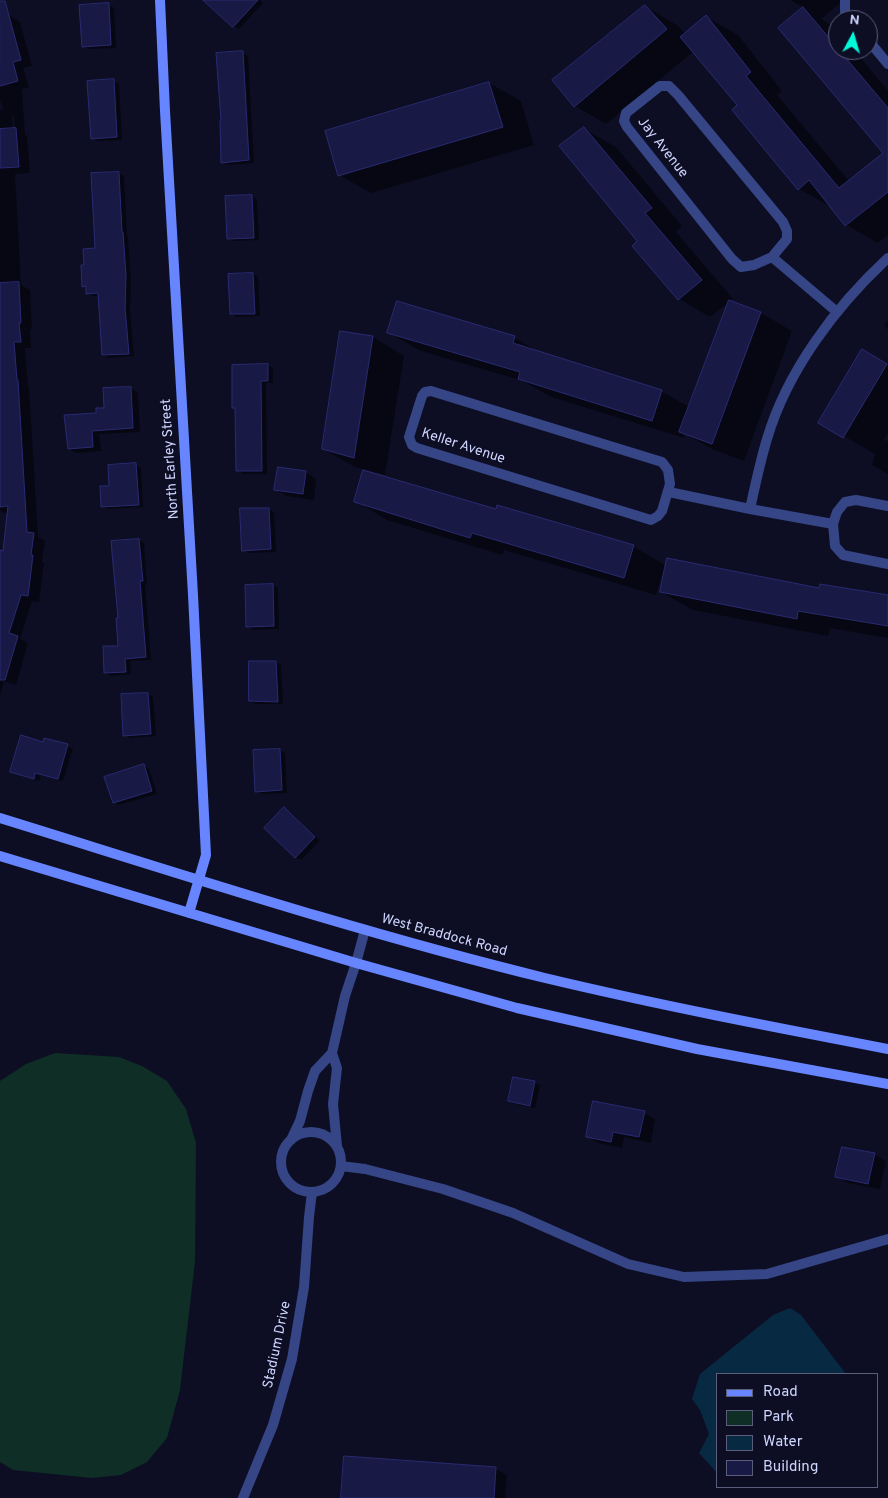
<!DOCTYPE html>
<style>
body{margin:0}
#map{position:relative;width:888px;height:1498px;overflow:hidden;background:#0d0e23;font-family:Overpass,sans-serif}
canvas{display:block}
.legend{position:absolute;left:716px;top:1373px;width:162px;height:115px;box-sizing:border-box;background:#0d0e23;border:1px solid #5b5e7b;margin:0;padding:6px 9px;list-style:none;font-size:15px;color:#cfd5ff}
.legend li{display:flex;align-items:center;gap:10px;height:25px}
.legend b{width:25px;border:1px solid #5b5e7b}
.north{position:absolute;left:828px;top:10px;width:50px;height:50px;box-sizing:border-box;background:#0d0e23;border:1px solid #5b5e7b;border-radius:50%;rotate:6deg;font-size:14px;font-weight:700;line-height:20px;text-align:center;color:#cfd5ff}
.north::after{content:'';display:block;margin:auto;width:18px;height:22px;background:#00fada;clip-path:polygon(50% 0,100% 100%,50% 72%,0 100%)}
</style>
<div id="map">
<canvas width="888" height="1498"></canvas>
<ul class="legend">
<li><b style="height:6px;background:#6685ff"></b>Road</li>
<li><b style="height:14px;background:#0f2e26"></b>Park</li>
<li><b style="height:14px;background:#072a42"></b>Water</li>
<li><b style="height:14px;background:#181945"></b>Building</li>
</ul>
<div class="north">N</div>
</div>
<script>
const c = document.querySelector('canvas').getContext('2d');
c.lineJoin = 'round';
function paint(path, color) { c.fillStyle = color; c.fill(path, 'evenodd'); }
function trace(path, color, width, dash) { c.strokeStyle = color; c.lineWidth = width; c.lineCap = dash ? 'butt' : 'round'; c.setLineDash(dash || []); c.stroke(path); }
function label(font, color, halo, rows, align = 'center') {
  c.font = font + ' Overpass,sans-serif'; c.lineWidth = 4; c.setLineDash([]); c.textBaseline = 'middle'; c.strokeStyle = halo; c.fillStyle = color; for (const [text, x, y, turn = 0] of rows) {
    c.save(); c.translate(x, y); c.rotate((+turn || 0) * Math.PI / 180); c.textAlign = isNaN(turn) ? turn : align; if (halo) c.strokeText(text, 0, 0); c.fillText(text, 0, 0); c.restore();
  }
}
const green = new Path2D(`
 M 55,1053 L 119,1057 L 142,1066 L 167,1081 L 186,1109 L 196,1143 L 195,1262 L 183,1364 L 180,1390 L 167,1438 L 147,1462 L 121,1475 L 92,1478 L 13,1470 L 0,1462 L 0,1081 L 26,1064 Z`);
const water = new Path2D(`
 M 790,1308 L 801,1315 L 846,1374 L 717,1374 L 717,1473 L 699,1453 L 709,1434 L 700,1410 L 692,1399 L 700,1374 L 773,1315 Z`);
const shadow = new Path2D(`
 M 216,0 L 260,0 L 263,3 L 239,29 L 233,26 Z
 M 790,0 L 844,0 L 821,19 L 834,27 L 838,31 L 838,50 L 854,50 L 888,91 L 888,235 L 878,243 L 846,225 L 831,207 L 799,189 L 739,105 L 694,51 L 606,124 L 575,106 L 646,7 L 677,25 L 686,34 L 706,17 L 738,35 L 782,91 L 777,95 L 849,181 L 885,153 L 804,8 Z
 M 108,4 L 114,8 L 116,48 L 89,49 L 83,46 Z
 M 9,15 L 20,22 L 32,66 L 23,68 L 29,87 L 22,89 L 25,135 L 27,136 L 30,173 L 15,174 L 21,285 L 30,290 L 32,329 L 30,329 L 31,348 L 25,348 L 28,387 L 29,387 L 38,537 L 45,541 L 42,562 L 44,563 L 39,602 L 32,601 L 20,639 L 28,643 L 16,685 L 4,681 L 0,695 L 0,552 L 4,552 L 8,513 L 5,513 L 0,510 L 0,110 L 3,110 L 0,100 L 0,18 ZM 12,115 L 14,115 L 15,135 L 13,135 Z
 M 243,53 L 248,56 L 254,163 L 228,165 L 223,162 Z
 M 113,81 L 119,84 L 122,140 L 97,141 L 92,138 Z
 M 489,83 L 521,101 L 534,145 L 371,193 L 339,175 Z
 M 584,129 L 616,147 L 682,226 L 676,232 L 733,299 L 729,301 L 761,313 L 792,331 L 744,461 L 712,449 L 685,434 L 684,438 L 551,397 L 523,381 L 421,351 L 389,333 L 397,303 L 515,338 L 542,354 L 661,391 L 689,407 L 729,302 L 710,317 L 679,299 L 638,242 Z
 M 119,173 L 124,176 L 127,236 L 128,237 L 131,280 L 130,311 L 134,356 L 108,358 L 103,355 L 99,296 L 93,296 L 87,293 L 87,288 L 83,286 L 86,266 L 97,249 Z
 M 252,196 L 257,200 L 259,240 L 233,241 L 228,238 Z
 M 253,274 L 258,277 L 260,316 L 236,317 L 231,313 Z
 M 888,321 L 888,330 L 884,324 Z
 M 373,337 L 404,356 L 385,475 L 355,467 L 323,449 Z
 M 862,351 L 888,366 L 888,433 L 884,440 L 888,441 L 888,474 L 872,465 L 875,454 L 820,422 Z
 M 268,365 L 273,368 L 273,383 L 266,383 L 267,474 L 243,474 L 237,470 L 237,409 L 233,407 L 233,366 Z
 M 130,388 L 138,393 L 140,432 L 99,434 L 101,451 L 77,453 L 69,449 L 98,414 Z
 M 135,465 L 141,468 L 143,507 L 108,509 L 102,506 L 110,487 Z
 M 305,472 L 316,479 L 314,500 L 287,496 L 275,489 Z
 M 356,501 L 497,511 L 633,546 L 665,565 L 656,595 L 504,550 L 502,555 L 387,520 Z
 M 269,509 L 274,512 L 276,552 L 248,553 L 243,550 Z
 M 139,540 L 144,543 L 147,584 L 145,584 L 151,660 L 130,661 L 131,674 L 111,676 L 105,672 L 119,647 Z
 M 273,585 L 278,588 L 279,629 L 253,630 L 248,626 Z
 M 820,590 L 888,597 L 888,638 L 830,628 L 828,636 L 693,610 L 661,592 Z
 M 276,662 L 281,665 L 283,704 L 256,704 L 250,701 Z
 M 148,694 L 153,697 L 156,736 L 130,738 L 125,735 L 122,695 Z
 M 44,743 L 67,746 L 73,749 L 63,781 L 41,775 L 39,781 L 16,774 L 11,771 Z
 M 280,750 L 285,753 L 287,793 L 262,794 L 257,791 Z
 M 144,766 L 149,769 L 157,794 L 119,805 L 114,802 Z
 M 285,809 L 290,812 L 320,841 L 301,860 L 296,857 Z
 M 534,1082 L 540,1085 L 535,1108 L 515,1104 L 510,1101 Z
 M 644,1113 L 655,1119 L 651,1143 L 624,1137 L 622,1148 L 598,1143 L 587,1136 Z
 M 874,1154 L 886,1161 L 880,1189 L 848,1183 L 837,1176 Z
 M 496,1469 L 507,1475 L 505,1498 L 342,1498 Z`);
const building = new Path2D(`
 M 203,0 L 258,0 L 233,27 Z
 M 0,1 L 5,1 L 21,60 L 13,62 L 18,81 L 0,86 Z
 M 109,3 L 111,45 L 82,47 L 79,5 Z
 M 645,5 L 667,29 L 574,107 L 552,80 Z
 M 803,7 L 888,108 L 888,192 L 845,226 L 809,180 L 798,190 L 732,110 L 737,105 L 680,37 L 706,15 L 751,72 L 746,76 L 839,188 L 883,153 L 778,28 Z
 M 243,51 L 249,160 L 221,163 L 220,120 L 221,120 L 216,53 Z
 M 114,79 L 117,137 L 91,139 L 87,81 Z
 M 489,82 L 503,127 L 338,176 L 325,131 Z
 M 584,127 L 652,208 L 645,213 L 702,280 L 678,300 L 632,246 L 637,241 L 559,146 Z
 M 16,128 L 19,167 L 0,168 L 0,129 Z
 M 119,172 L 122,232 L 123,232 L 126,276 L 125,308 L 129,354 L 102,355 L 98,293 L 86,294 L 86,286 L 82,287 L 81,265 L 84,265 L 83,249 L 95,248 L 91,173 Z
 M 252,195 L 254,238 L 227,239 L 225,196 Z
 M 253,273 L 255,314 L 230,314 L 228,274 Z
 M 19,282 L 21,323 L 19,323 L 21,342 L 14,342 L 17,380 L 18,380 L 27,532 L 34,533 L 31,555 L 33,555 L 28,596 L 21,595 L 9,633 L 18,636 L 5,680 L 0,680 L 0,550 L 3,551 L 8,506 L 0,507 L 0,283 Z
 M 729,300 L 761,312 L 712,444 L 679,432 Z
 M 397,301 L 515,336 L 513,343 L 662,390 L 652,421 L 518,379 L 520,372 L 387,333 Z
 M 340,331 L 373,336 L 354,458 L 322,449 Z
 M 862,349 L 887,364 L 843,438 L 818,423 Z
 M 268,364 L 268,381 L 261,381 L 262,471 L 236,471 L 235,408 L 232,408 L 232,365 Z
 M 131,387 L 133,428 L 92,431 L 93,447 L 68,449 L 64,415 L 96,413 L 96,408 L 104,408 L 103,388 Z
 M 136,463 L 139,505 L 101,507 L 100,486 L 109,486 L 108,465 Z
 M 278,467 L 306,471 L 303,494 L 274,490 Z
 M 363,470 L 496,509 L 497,505 L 634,545 L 624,578 L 472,533 L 470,538 L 354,502 Z
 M 240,508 L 269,508 L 271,549 L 242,551 Z
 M 139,539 L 143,581 L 140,581 L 146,657 L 125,659 L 126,672 L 104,673 L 103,646 L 118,646 L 116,618 L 118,618 L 111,541 Z
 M 667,558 L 819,588 L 820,584 L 888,595 L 888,626 L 798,611 L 797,619 L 660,592 Z
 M 273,584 L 274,626 L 246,627 L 245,585 Z
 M 249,661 L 276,661 L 278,702 L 249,701 Z
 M 148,693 L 151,734 L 123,736 L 121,694 Z
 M 21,735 L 43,742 L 44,738 L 68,744 L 58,779 L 35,773 L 34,779 L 10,772 Z
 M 280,749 L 282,790 L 255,792 L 253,750 Z
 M 144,764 L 152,791 L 113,803 L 104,777 Z
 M 284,807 L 315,837 L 295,858 L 264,828 Z
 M 513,1077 L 535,1081 L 530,1106 L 508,1101 Z
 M 593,1101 L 645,1111 L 639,1137 L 613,1132 L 611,1142 L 586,1137 Z
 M 842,1147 L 875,1153 L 868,1184 L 835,1177 Z
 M 344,1456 L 496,1467 L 494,1498 L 341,1498 Z`);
const street = new Path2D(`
 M 845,0 L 845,12 L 851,20
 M 868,40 L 888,64
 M 660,86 L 669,86 L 678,95 L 783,222 L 787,231 L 787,239 L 772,257 L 754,265 L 741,267 L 732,259 L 627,127 L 624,121 L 626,113 Z
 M 772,257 L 837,312
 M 431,391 L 662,462 L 668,470 L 670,484 L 662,511 L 658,516 L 651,520 L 417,448 L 412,445 L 409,437 L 422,396 L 425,392 Z
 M 669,492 L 750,509 L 833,524
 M 888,506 L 856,500 L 845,502 L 837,512 L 833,524 L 835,546 L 843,555 L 888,564
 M 750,509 C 755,486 760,462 767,439 C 787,371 836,306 888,258
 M281 1162a30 30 0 1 1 60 0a30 30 0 1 1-60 0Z
 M 291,1140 L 300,1121 L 308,1091 L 315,1071 L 332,1053
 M 337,1146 L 333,1104 L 337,1068 L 332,1053 L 345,996 L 356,963 L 365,930
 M 341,1166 L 365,1169 L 443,1189 L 513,1213 L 628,1264 L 684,1277 L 767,1274 L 888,1239
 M 243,1498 L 273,1425 L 292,1359 L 304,1287 L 309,1217 L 312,1192`);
const secondary = new Path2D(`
 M 160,0 L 165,111 L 193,595 L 206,855 L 189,913
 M 0,818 C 181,874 361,933 545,978 C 658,1005 773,1027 888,1049
 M 0,856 L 356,963 L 517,1008 L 697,1049 L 888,1084`);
const streetNames = [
 ["Jay Avenue",662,148,52],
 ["Keller Avenue",463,447,18],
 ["North Earley Street",171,459,-94],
 ["West Braddock Road",444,936,15],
 ["Stadium Drive",278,1345,-78]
];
paint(green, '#0f2e26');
paint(water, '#072a42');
paint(shadow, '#0007');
paint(building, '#181945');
trace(building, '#292b72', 1);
trace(street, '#354585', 10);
trace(secondary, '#6685ff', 10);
label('14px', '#cfd5ff', '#0d0e23', streetNames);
</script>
